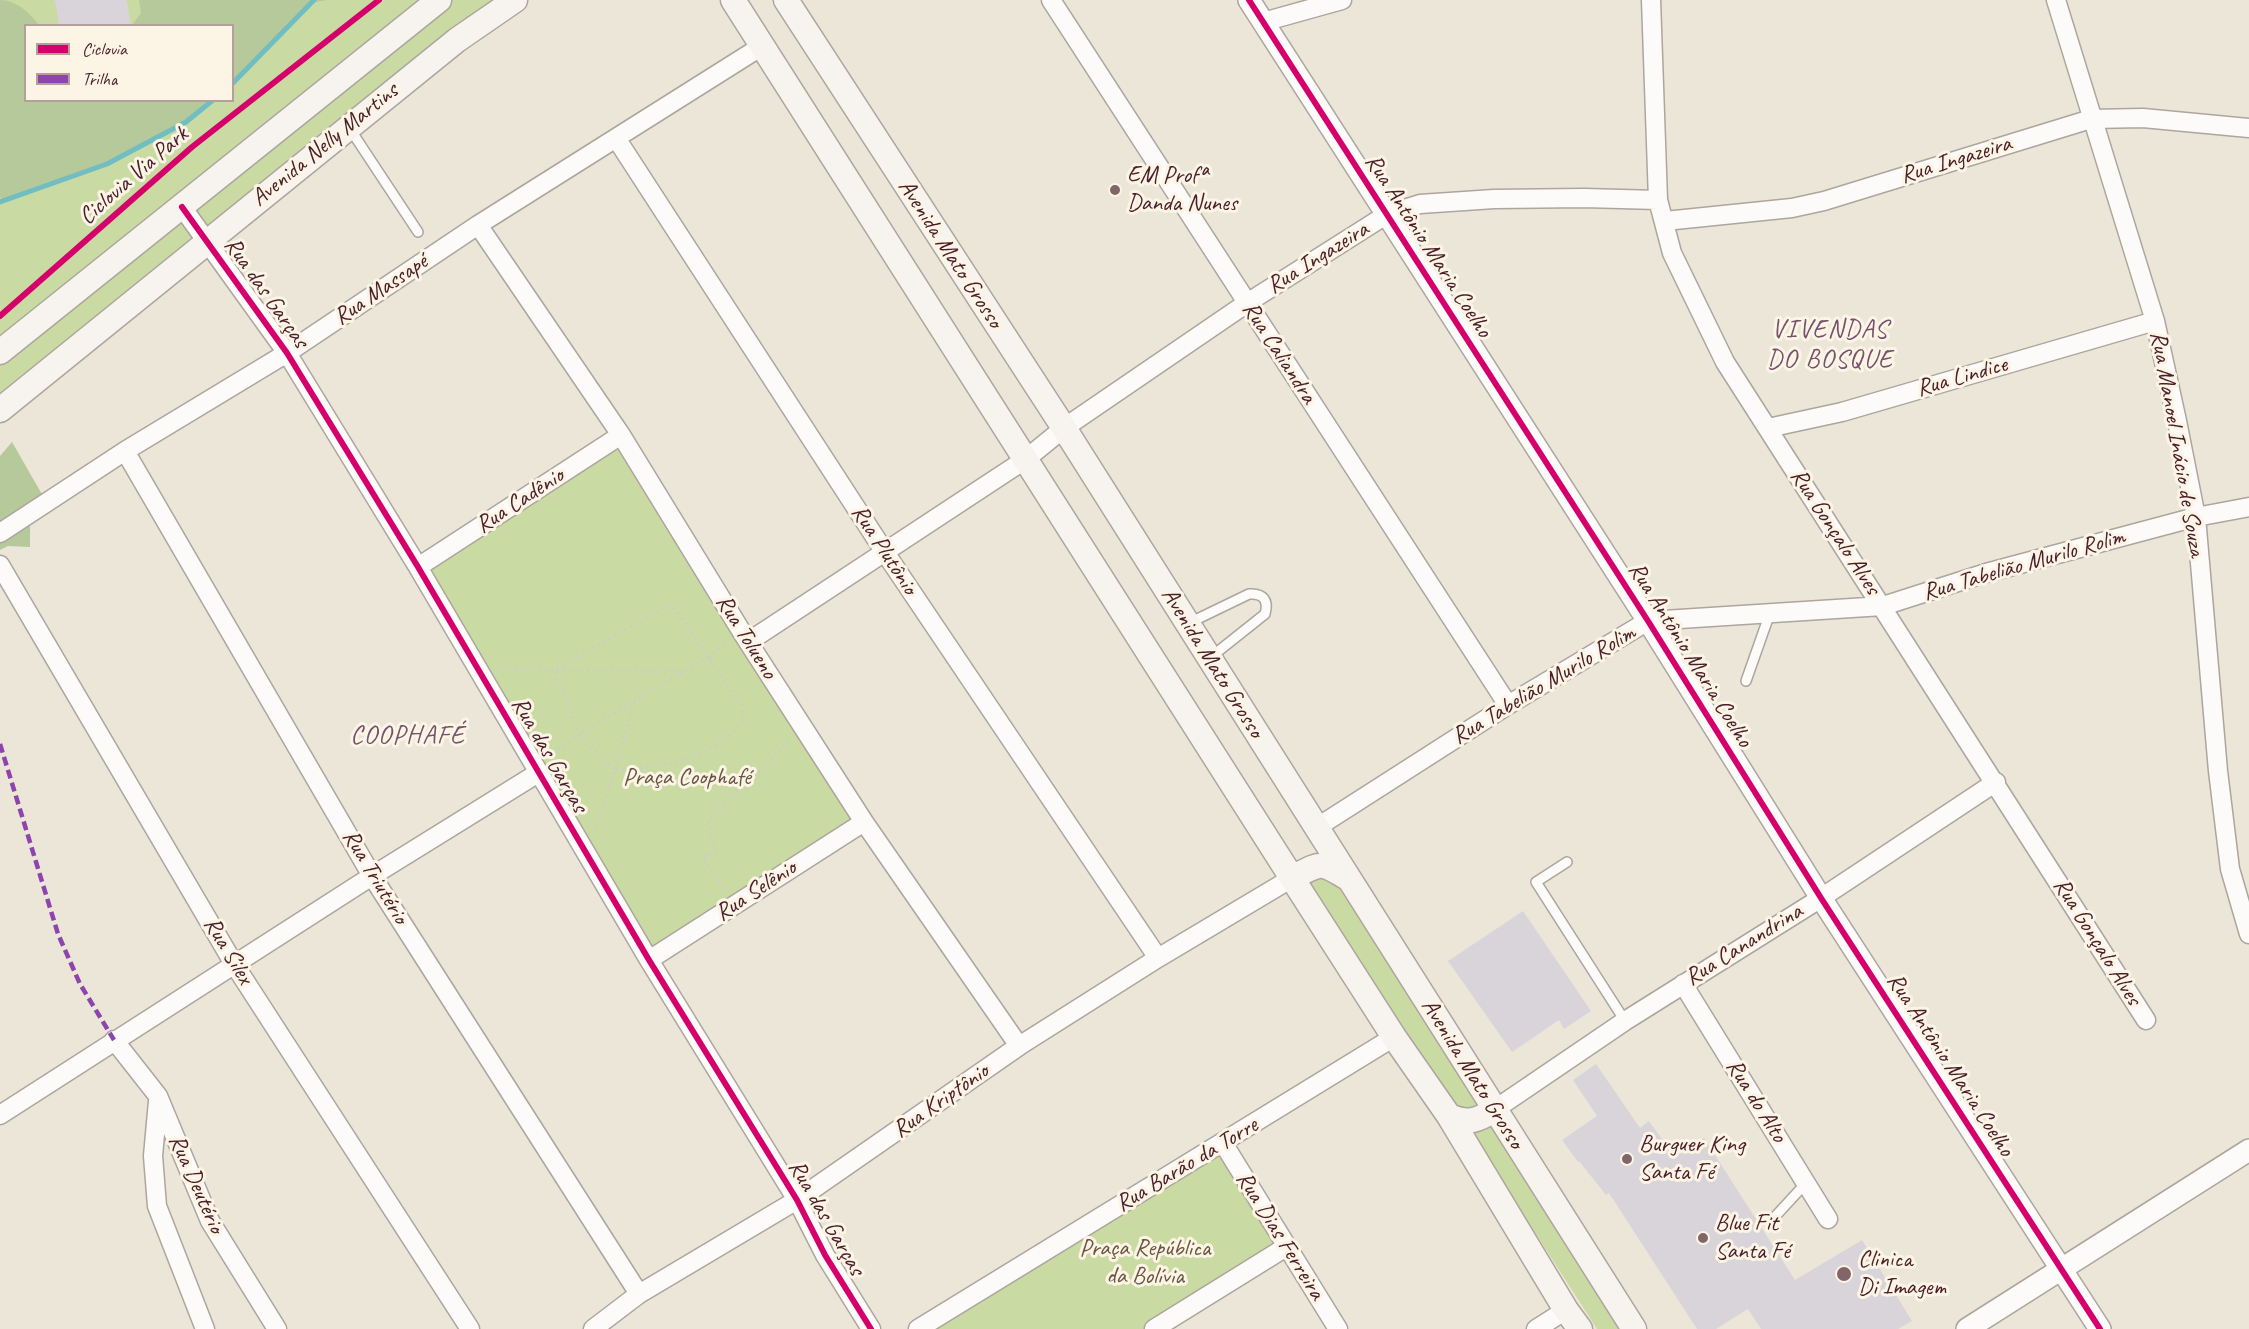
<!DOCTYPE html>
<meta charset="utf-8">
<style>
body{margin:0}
#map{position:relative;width:2249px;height:1329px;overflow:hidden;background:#ebe6d8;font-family:Caveat,sans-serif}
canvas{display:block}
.legend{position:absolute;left:24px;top:24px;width:210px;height:78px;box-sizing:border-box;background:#fcf5e5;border:2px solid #b59f9b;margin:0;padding:8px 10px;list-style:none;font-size:18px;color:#4a1f2b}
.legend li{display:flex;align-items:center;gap:12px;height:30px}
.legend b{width:30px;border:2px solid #b59f9b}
</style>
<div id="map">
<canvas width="2249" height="1329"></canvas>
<ul class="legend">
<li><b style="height:8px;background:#d6006c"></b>Ciclovia</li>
<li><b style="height:8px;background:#8e44ad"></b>Trilha</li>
</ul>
</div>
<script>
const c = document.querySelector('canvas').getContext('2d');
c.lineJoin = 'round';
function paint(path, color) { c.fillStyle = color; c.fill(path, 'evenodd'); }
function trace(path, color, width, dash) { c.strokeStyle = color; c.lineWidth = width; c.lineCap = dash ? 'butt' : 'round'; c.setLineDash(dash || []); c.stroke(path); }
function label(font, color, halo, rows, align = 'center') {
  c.font = font + ' Caveat,sans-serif'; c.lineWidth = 6; c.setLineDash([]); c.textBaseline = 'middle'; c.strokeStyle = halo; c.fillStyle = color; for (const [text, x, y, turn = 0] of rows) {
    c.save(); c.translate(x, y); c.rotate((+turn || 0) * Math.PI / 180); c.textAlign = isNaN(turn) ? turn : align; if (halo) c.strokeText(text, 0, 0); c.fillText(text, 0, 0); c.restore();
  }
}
const green = new Path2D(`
 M 0,0 L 500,0 L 0,402 ZM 26,26 L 232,26 L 232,100 L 26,100 Z
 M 621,435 L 864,822 L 649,960 L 418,567 Z
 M 1324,853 L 1629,1329 L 1597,1329 L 1300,867 Z
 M 1223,1143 L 1286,1247 L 1154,1329 L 918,1329 Z`);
const forest = new Path2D(`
 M 0,0 C 16,0 30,13 39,25 L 26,26 L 26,100 L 213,101 C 149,151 79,174 3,200 L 0,197 Z
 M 139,0 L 327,0 L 311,3 L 233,84 L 232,26 L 132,25 L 141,13 Z
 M 12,442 L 51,510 L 30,524 L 30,547 L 8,546 L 0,550 L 0,456 Z`);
const stream = new Path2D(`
 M 232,84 L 314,0
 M 0,202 L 107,164 L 186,122 L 213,100`);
const building = new Path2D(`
 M 55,0 L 127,0 L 131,26 L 59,26 Z
 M 1523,911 L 1591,1011 L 1564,1029 L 1559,1020 L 1512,1052 L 1448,961 Z
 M 1596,1064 L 1640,1128 L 1649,1121 L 1675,1157 L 1704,1138 L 1795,1280 L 1862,1240 L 1912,1321 L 1898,1329 L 1761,1329 L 1748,1309 L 1716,1329 L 1697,1329 L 1609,1193 L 1606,1195 L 1579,1161 L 1578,1162 L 1562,1140 L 1597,1116 L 1573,1080 Z`);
const path = new Path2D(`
 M 497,669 L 555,670 L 671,603 L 708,657 L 729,643
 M 548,755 C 600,721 654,689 708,657 L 742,706 L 744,722 C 736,729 728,737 719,743 C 688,763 650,769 615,770 L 635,701
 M 595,831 L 615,770 L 579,735 L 555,670 L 680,672
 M 726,891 L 703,858 L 716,851 L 712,842 L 709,821 C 732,789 768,771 789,739`);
const service = new Path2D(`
 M 350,129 L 418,232
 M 1189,623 L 1249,594 C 1263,593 1269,600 1265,614 L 1211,657
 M 1746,681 L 1770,613
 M 1567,862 L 1536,882 L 1625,1021
 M 1771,1221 L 1806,1183`);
const minor = new Path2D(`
 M 1051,0 L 1508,705
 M 1651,0 L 1658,200 L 1672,253 L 1725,362 L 2146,1020
 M 2056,0 L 2155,321 L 2177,421 L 2196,517 L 2218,771 L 2230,869 L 2249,934
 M 1263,22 L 1342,0
 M 616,138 L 886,554 L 1158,958
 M 182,207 L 287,353 L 418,567 L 649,960 L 797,1200 L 825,1255 L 871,1329
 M 1665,221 L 1792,208 L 1824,201 L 2091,119 L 2143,118 L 2249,128
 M 478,225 L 621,435 L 743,634 L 864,822 L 1019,1046
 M 1768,428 L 1842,412 L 2155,321
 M 125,451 L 372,876 L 639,1294
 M 0,533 L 125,451 L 287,353 L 478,225 L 762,46
 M 0,565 L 234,964 L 470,1329
 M 418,567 L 621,435
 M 748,642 L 1026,459 L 1064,428 L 1247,303 L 1386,215 L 1420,204 L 1494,199 L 1584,198 L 1658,200
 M 1316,828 L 1508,705 L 1648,621 L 1883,606 L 1986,573 L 2196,517 L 2249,507
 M 649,960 L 864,822
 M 1683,984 L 1828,1219
 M 114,1040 L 158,1096 L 210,1221 L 277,1329
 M 158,1101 L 153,1156 L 157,1206 L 205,1329
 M 1494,1110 L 1625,1021 L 1821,898 L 1996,782
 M 0,1115 L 372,876 L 538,773
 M 1223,1143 L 1338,1329
 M 593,1329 L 639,1294 L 797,1200 L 1019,1046 L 1158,958 L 1292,878
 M 918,1329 L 1394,1037
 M 1154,1329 L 1286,1247
 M 1536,1329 L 1566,1310`);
const tertiary = new Path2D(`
 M 1249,0 L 1648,621 L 1821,898 L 2100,1329
 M 1967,1329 L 2249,1150`);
const secondary = new Path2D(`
 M 733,0 L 1292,878 L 1394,1037 L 1449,1116 L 1566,1310 L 1580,1329
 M 786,0 L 1064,428 L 1634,1329
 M 0,352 L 439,0
 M 0,410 L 457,40 L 515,0
 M 1292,878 C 1322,862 1320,861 1349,879
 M 1449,1116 C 1468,1124 1477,1121 1494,1110`);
const quiet = new Path2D(`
 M 0,744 L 58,934 L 80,984 L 114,1040`);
const cycleway = new Path2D(`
 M 1249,0 L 1648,621 L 1821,898 L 2100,1329
 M 182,207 L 287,353 L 418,567 L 649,960 L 797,1200 L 825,1255 L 871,1329
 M 0,316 L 192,147 L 379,0`);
const markers = [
 [1115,190,6,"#826568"],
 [1627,1159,6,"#826568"],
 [1703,1238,6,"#826568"],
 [1844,1274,8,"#826568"]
];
const streetNames = [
 ["Avenida Nelly Martins",325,145,-39],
 ["Rua Ingazeira",1956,160,-17],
 ["Ciclovia Via Park",134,176,-41],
 ["Rua Antônio Maria Coelho",1428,246,57],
 ["Avenida Mato Grosso",950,254,57],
 ["Rua Ingazeira",1318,258,-32],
 ["Rua Massapé",381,290,-34],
 ["Rua das Garças",266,293,55],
 ["Rua Caliandra",1279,353,57],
 ["Rua Lindice",1962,377,-16],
 ["Rua Manoel Inácio de Souza",2177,444,80],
 ["Rua Cadênio",520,501,-33],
 ["Rua Gonçalo Alves",1835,532,57],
 ["Rua Plutônio",884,550,57],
 ["Rua Tabelião Murilo Rolim",2024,565,-16],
 ["Rua Tolueno",746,637,58],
 ["Rua Antônio Maria Coelho",1690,655,58],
 ["Avenida Mato Grosso",1212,663,58],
 ["Rua Tabelião Murilo Rolim",1544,685,-31],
 ["Rua das Garças",549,755,60],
 ["Rua Triutério",375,877,59],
 ["Rua Selênio",756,891,-33],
 ["Rua Gonçalo Alves",2097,942,58],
 ["Rua Canandrina",1744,945,-32],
 ["Rua Silex",228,951,59],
 ["Rua Antônio Maria Coelho",1950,1065,57],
 ["Avenida Mato Grosso",1472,1074,58],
 ["Rua Kriptônio",941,1101,-35],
 ["Rua do Alto",1756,1101,58],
 ["Rua Barão da Torre",1187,1165,-31],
 ["Rua Deutério",196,1184,66],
 ["Rua das Garças",826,1218,60],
 ["Rua Dias Ferreira",1280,1236,58]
];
const poiNames = [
 ["EM Profª",1127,176],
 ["Danda Nunes",1127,204],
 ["Burguer King",1639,1145],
 ["Santa Fé",1639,1173],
 ["Blue Fit",1715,1224],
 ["Santa Fé",1715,1252],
 ["Clinica",1858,1260],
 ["Di Imagem",1858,1288]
];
const parkNames = [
 ["Praça Coophafé",687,778],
 ["Praça República",1145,1249],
 ["da Bolívia",1145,1277]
];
const neighbourhoodNames = [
 ["VIVENDAS",1830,330],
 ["DO BOSQUE",1830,360],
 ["COOPHAFÉ",408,736]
];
paint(green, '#c9daa3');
paint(forest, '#b6c99a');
trace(stream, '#70bec1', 5);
paint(building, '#d9d4d9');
trace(service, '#ada59e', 12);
trace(minor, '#ada59e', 21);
trace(tertiary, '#ada59e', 24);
trace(secondary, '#ada59e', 27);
trace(path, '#cfcbc8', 3, [1.5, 4.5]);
trace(service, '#fcfbf9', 9);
trace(minor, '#fcfbf9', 18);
trace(tertiary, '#fcfbf9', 21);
trace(secondary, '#f7f3ef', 24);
trace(quiet, '#8e44ad', 4.5, [9, 4.5]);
trace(cycleway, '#d6006c', 6);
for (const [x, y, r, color] of markers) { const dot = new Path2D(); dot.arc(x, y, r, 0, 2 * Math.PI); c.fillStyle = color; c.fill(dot); trace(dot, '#fcf5e5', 2); }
label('24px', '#4a1f2b', '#fcf5e5', streetNames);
label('24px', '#4a1f2b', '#fcf5e5', poiNames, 'left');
label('24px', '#685442', '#fcf5e5', parkNames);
c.letterSpacing = '1.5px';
label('26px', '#75536e', '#fcf5e5', neighbourhoodNames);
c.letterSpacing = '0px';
</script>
